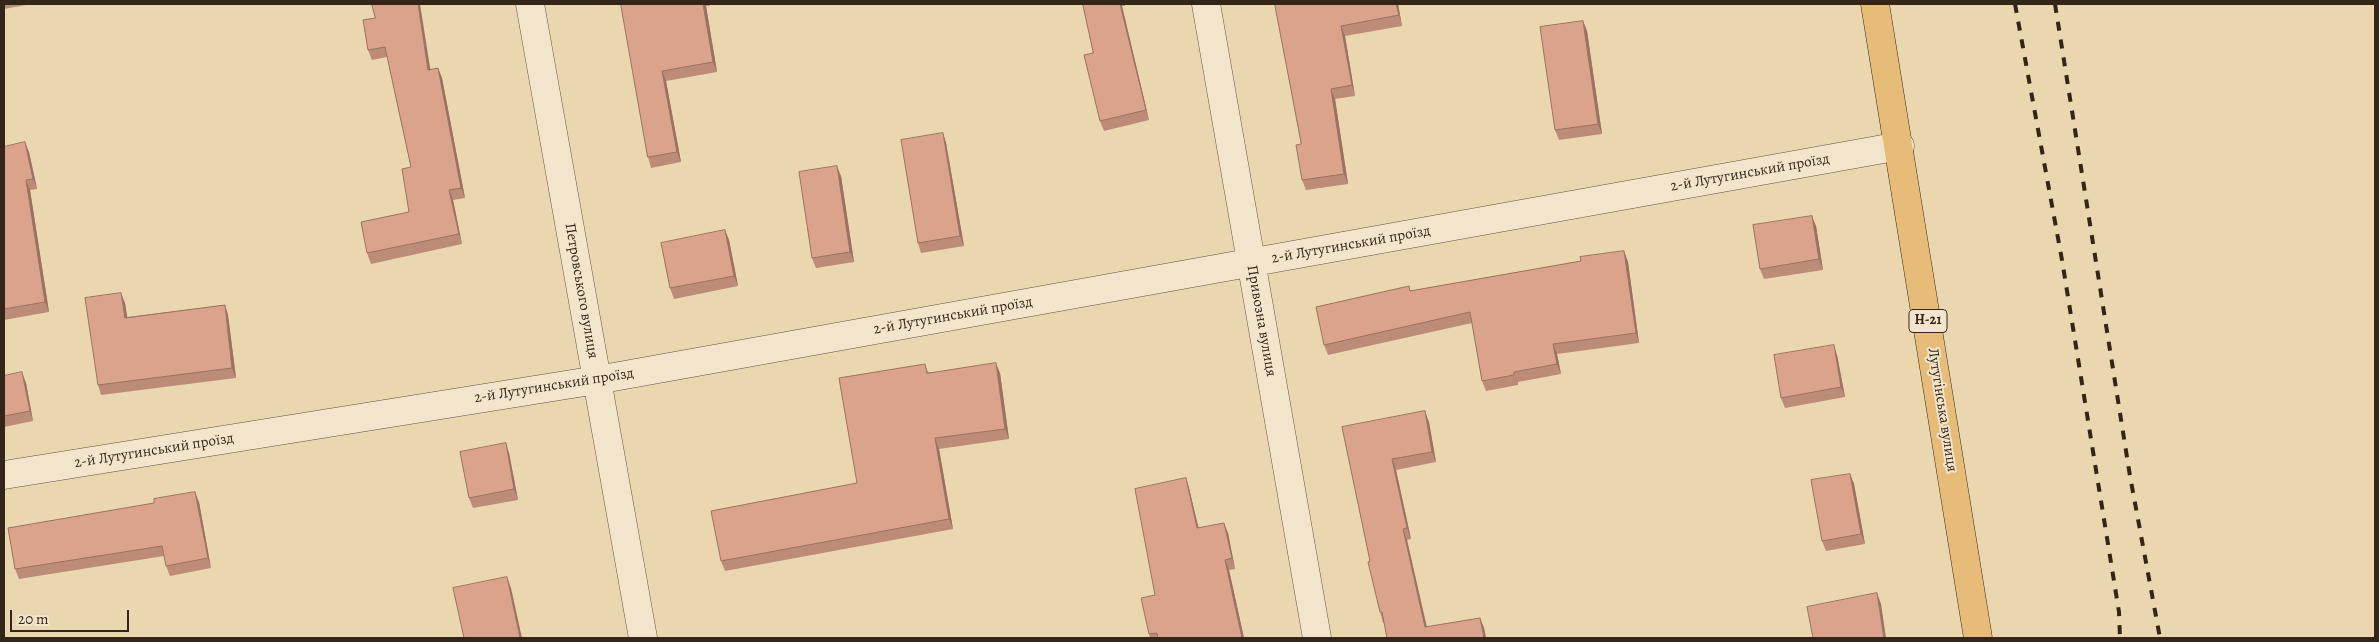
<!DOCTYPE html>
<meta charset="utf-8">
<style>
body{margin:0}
#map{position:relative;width:2379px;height:642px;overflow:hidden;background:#ebd7af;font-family:Alegreya,serif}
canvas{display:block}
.frame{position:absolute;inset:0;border:5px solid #332619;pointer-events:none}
.scale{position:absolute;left:10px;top:610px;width:119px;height:22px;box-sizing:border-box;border:2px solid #332619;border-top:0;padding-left:6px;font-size:15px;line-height:18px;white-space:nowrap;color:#332619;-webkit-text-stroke:4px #f2e5cb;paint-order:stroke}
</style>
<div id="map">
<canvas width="2379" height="642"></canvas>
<div class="frame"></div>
<div class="scale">20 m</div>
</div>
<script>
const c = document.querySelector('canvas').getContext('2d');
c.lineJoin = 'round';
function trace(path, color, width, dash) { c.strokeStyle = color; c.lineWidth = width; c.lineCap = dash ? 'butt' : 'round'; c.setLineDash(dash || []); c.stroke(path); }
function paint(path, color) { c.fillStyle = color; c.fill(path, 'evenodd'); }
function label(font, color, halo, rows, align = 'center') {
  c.font = font + ' Alegreya,serif'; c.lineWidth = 4; c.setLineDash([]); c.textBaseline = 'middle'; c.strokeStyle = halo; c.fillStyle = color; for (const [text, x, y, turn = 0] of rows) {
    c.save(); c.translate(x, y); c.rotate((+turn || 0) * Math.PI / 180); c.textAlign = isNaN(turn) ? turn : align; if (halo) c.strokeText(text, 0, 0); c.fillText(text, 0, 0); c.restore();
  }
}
const minor = new Path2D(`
 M 530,4 L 643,638
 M 1206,4 L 1317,638
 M 4,475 L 597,380 L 1900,146`);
const major = new Path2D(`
 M 1875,4 L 1978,638`);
const rail = new Path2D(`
 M 2015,4 L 2062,260 L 2119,612 L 2120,638
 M 2055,4 L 2130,476 L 2160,638`);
const wall = new Path2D(`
 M 4,4 L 26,4 L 26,5 L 4,9 Z
 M 621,4 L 709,4 L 710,6 L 706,6 L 717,72 L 666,81 L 681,162 L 651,168 L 648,157 Z
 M 1083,4 L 1124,4 L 1125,6 L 1122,6 L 1149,120 L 1104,131 L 1100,121 L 1093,53 Z
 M 1275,4 L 1398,4 L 1402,26 L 1345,36 L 1355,96 L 1335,99 L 1348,184 L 1306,190 L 1302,180 L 1301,144 Z
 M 375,18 L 430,70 L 438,68 L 442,78 L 465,198 L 453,200 L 462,244 L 371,264 L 367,253 L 409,212 L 411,167 L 387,57 L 372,60 L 368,50 Z
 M 1583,21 L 1587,31 L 1602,134 L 1559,140 L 1555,130 Z
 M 943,133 L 946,143 L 964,246 L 921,253 L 918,243 Z
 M 4,147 L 29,152 L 37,189 L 30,190 L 49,312 L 4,320 Z
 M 841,176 L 854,262 L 816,268 L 812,258 Z
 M 1816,226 L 1823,270 L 1764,279 L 1760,269 Z
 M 725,230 L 729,240 L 738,286 L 674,299 L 670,288 Z
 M 1624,251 L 1628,262 L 1639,343 L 1557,354 L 1561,374 L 1518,382 L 1518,385 L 1486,391 L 1482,381 L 1472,323 L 1328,355 L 1324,345 L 1410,291 L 1581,261 Z
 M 125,303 L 127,317 L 225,305 L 228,315 L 236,378 L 101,395 L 98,385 Z
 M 1837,355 L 1845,397 L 1785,408 L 1781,398 Z
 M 925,364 L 928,372 L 1000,373 L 1009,439 L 939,449 L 953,529 L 725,571 L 721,561 L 857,483 Z
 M 4,376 L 26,383 L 33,421 L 4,427 Z
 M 1429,422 L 1436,462 L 1396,470 L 1411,539 L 1407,540 L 1427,627 L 1480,618 L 1484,628 L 1486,638 L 1383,623 L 1380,612 L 1370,561 L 1342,427 Z
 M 509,453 L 518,500 L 473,508 L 469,498 Z
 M 1850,474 L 1854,484 L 1865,544 L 1826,551 L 1822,541 Z
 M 1186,478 L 1189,488 L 1198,527 L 1228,533 L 1235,569 L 1229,570 L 1244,638 L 1150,638 L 1149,634 L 1155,595 Z
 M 199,502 L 211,568 L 170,576 L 166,566 L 164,556 L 19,579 L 15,569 Z`);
const shadedWall = new Path2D(`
 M 418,4 L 420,4 L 432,80 L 428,70 Z
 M 703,4 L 705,4 L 706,6 L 717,72 L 713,62 Z
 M 1120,4 L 1121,4 L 1122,6 L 1149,120 L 1146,110 Z
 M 1396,4 L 1398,4 L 1402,26 Z
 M 1583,21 L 1587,31 L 1602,134 L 1598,124 Z
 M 1341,26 L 1345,36 L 1355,96 L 1352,85 Z
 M 438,68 L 442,78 L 465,198 L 461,188 Z
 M 662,71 L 666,81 L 681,162 L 677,152 Z
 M 1331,89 L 1335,99 L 1348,184 L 1344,174 Z
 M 943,133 L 946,143 L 964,246 L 960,236 Z
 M 25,142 L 29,152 L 37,189 L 33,179 Z
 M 837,166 L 841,176 L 854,262 L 850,252 Z
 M 26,180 L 30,190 L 49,312 L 45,302 Z
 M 449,190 L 453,200 L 462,244 L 459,234 Z
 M 1812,216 L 1816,226 L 1823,270 L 1819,259 Z
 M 725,230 L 729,240 L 738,286 L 734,276 Z
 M 1624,251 L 1628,262 L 1639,343 L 1636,333 Z
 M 121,293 L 125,303 L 129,328 L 125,318 Z
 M 225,305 L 228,315 L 236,378 L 232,368 Z
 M 1553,344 L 1557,354 L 1561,374 L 1557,364 Z
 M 1834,345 L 1837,355 L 1845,397 L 1841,387 Z
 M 996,363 L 1000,373 L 1009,439 L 1005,429 Z
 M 22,372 L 26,383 L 33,421 L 30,411 Z
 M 1425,411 L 1429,422 L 1436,462 L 1432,452 Z
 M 935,438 L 939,449 L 953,529 L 949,519 Z
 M 506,443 L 509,453 L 518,500 L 514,489 Z
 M 1392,459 L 1396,470 L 1411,539 L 1407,528 Z
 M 1850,474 L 1854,484 L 1865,544 L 1861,534 Z
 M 1186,478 L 1189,488 L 1201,538 L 1197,528 Z
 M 195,492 L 199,502 L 211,568 L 208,558 Z
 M 1224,523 L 1228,533 L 1235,569 L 1232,558 Z
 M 1403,529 L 1407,540 L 1429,638 L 1425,627 Z
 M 1225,560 L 1229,570 L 1244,638 L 1242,638 Z
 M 507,577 L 511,588 L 522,638 L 520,638 Z
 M 1877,593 L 1881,604 L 1886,638 L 1884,638 Z
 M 1480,618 L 1484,628 L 1486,638 L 1484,638 Z`);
const building = new Path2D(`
 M 372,4 L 418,4 L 428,70 L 438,68 L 461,188 L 449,190 L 459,234 L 367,253 L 361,222 L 409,212 L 402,169 L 411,167 L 385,47 L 368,50 L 363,20 L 375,18 Z
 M 621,4 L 703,4 L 713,62 L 662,71 L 677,152 L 648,157 Z
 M 1083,4 L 1120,4 L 1146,110 L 1100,121 L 1084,55 L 1093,53 Z
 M 1275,4 L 1396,4 L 1399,15 L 1341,26 L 1352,85 L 1331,89 L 1344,174 L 1302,180 L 1296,145 L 1301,144 Z
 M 1583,21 L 1598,124 L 1555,130 L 1540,27 Z
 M 943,133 L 960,236 L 918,243 L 901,140 Z
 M 25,142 L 33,179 L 26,180 L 45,302 L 4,309 L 4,147 Z
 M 837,166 L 850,252 L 812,258 L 799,172 Z
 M 1812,216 L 1819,259 L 1760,269 L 1753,225 Z
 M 725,230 L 734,276 L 670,288 L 661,243 Z
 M 1624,251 L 1636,333 L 1553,344 L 1557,364 L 1514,372 L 1514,375 L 1482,381 L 1470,312 L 1324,345 L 1316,307 L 1409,286 L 1410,291 L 1581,261 L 1580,257 Z
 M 121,293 L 125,318 L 225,305 L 232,368 L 98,385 L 85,298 Z
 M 1834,345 L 1841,387 L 1781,398 L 1774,355 Z
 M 996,363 L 1005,429 L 935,438 L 949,519 L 721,561 L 711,511 L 857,483 L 839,378 L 925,364 L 927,373 Z
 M 22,372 L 30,411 L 4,416 L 4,376 Z
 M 1425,411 L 1432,452 L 1392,459 L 1407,528 L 1403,529 L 1425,627 L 1480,618 L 1484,638 L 1387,638 L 1382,612 L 1380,612 L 1368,562 L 1370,561 L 1342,427 Z
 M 506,443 L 514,489 L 469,498 L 460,452 Z
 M 1850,474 L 1861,534 L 1822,541 L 1811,480 Z
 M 1186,478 L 1197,528 L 1224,523 L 1232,558 L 1225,560 L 1242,638 L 1158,638 L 1157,633 L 1149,634 L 1141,598 L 1155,595 L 1135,489 Z
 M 195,492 L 208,558 L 166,566 L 162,546 L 15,569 L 8,528 L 154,503 L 154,499 Z
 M 507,577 L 520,638 L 464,638 L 453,588 Z
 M 1877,593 L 1884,638 L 1813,638 L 1807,607 Z`);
const shields = [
 [1928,321,38]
];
const shieldNames = [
 ["Н-21",1928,321]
];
const streetNames = [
 ["2-й Лутугинський проїзд",1750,173,-10],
 ["2-й Лутугинський проїзд",1351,245,-10],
 ["Петровського вулиця",581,291,80],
 ["2-й Лутугинський проїзд",953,316,-10],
 ["Привозна вулиця",1261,321,80],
 ["2-й Лутугинський проїзд",554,386,-9],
 ["Лутугінська вулиця",1942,410,81],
 ["2-й Лутугинський проїзд",154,451,-9]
];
trace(minor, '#61523e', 29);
trace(major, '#332619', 29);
trace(minor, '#f2e5cb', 28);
trace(major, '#e6bc78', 28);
trace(rail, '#332619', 4, [9, 9]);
paint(wall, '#bd8c78');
paint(shadedWall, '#9a7262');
paint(building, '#dca38c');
trace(building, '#9a7262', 1);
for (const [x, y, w] of shields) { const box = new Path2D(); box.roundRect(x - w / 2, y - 11.5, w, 23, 4); c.fillStyle = '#f2e5cb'; c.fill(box); trace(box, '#332619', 1); }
label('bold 14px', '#332619', null, shieldNames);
label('15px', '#332619', '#f2e5cb', streetNames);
</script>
